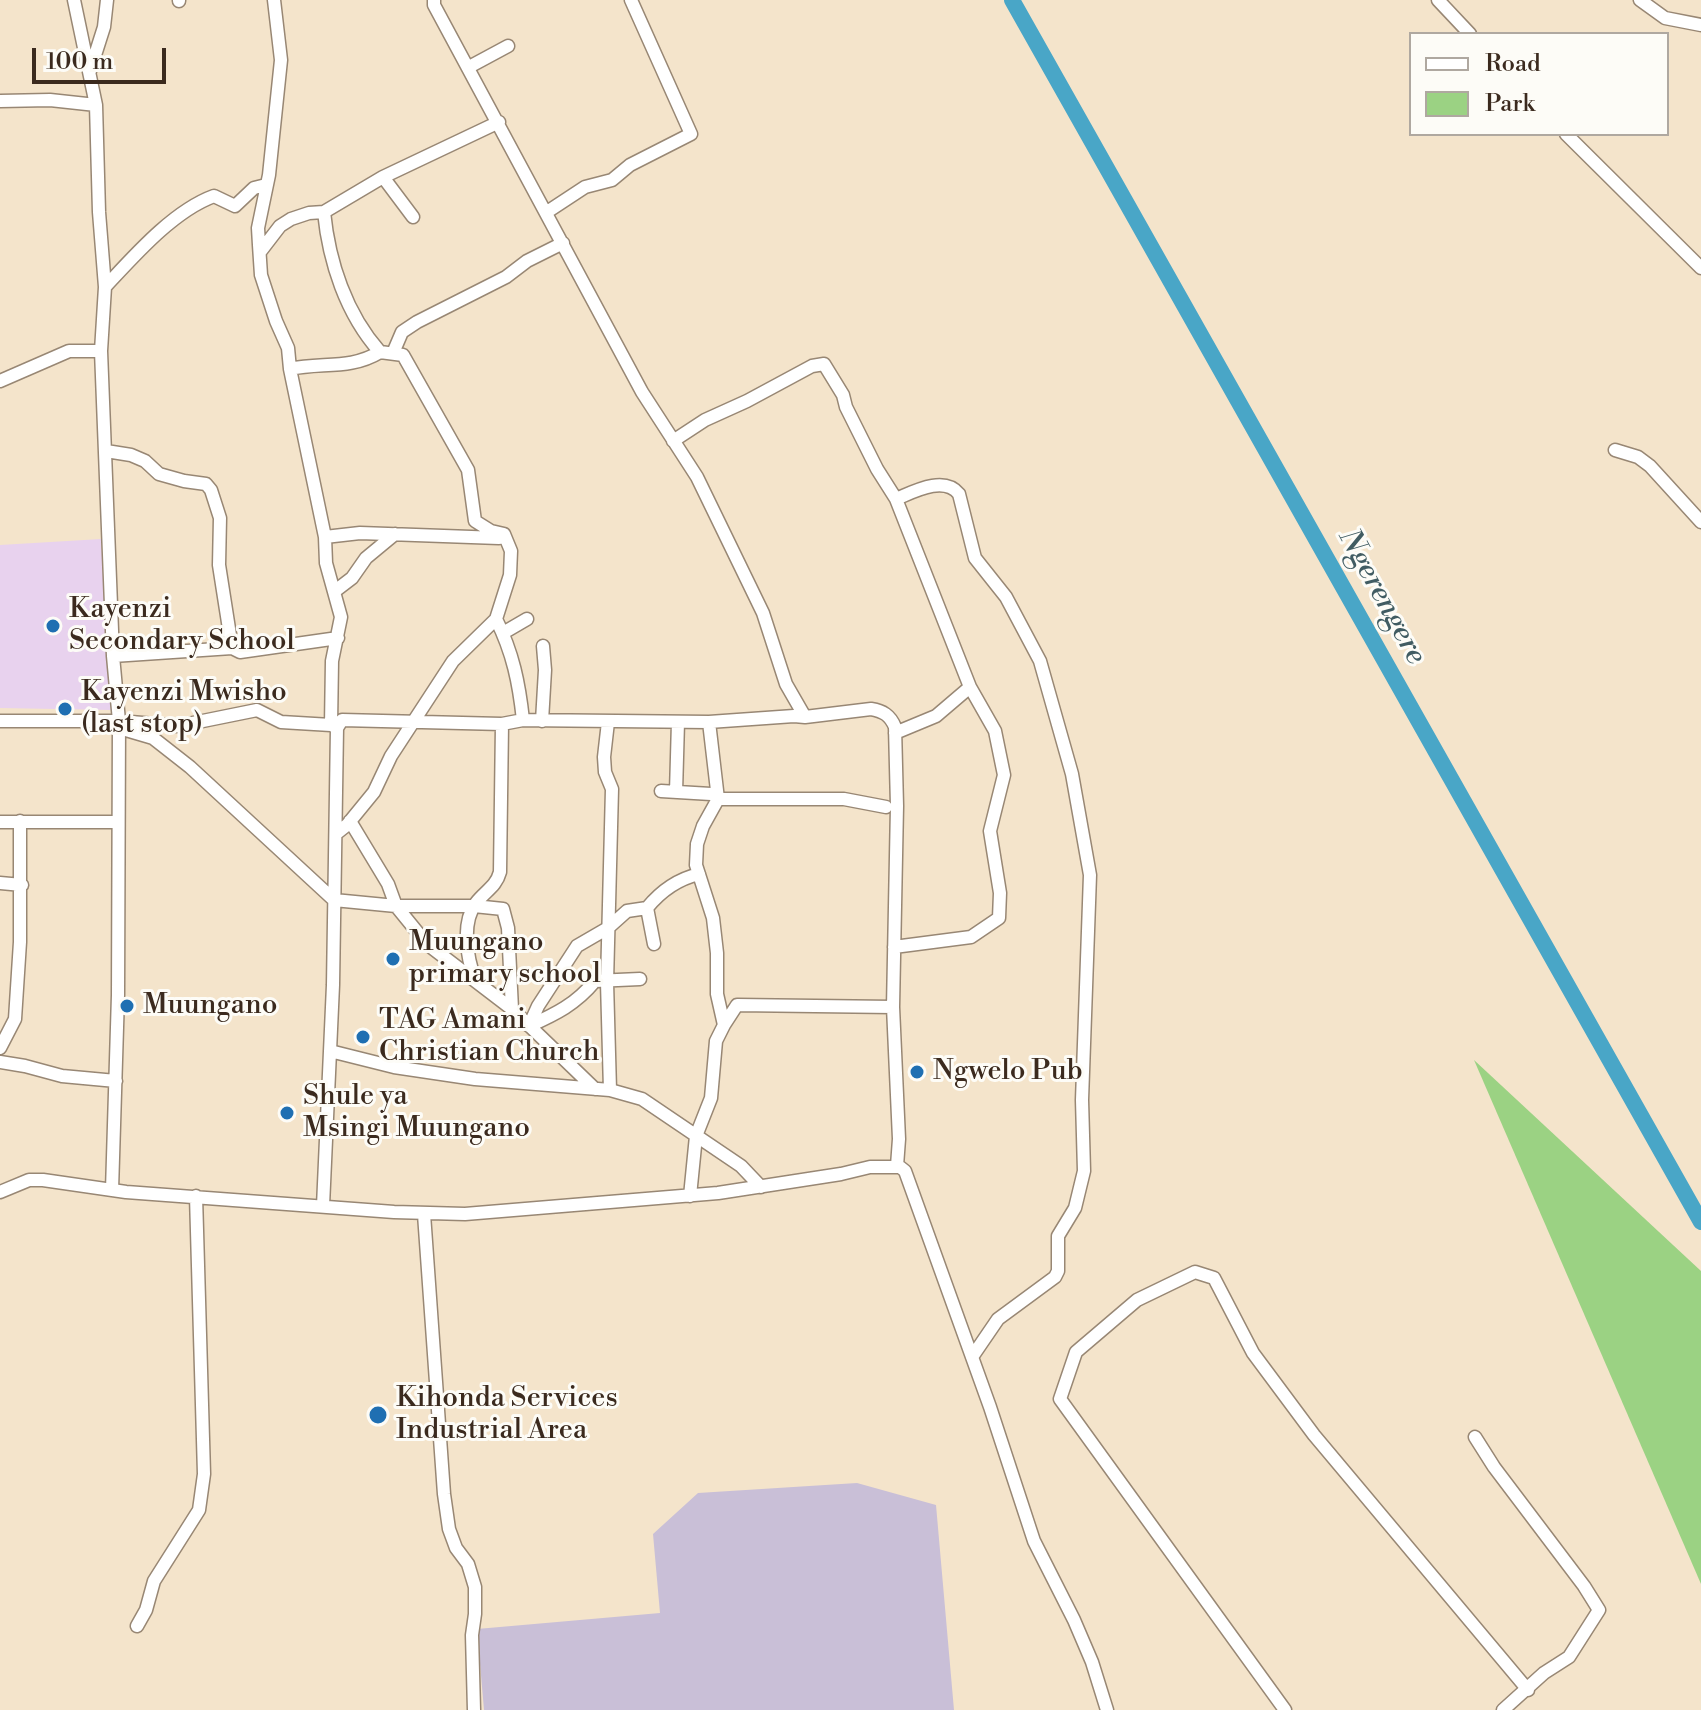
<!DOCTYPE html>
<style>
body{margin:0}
#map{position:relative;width:1701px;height:1710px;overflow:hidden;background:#f4e4cb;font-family:"Libre Bodoni",serif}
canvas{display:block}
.legend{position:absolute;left:1409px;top:32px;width:260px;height:104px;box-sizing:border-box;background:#fdfcf7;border:2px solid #afa8a0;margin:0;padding:10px 14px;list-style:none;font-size:24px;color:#3b2a1e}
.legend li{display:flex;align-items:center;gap:16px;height:40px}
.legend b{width:40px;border:2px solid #afa8a0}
.scale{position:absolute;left:32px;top:48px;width:134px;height:36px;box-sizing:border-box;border:4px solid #3b2a1e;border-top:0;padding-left:10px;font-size:24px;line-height:28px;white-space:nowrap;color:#3b2a1e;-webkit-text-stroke:6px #fdfcf7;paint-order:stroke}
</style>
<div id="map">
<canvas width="1701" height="1710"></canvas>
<ul class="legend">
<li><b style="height:10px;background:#fff"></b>Road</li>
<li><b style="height:22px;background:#9bd283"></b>Park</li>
</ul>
<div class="scale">100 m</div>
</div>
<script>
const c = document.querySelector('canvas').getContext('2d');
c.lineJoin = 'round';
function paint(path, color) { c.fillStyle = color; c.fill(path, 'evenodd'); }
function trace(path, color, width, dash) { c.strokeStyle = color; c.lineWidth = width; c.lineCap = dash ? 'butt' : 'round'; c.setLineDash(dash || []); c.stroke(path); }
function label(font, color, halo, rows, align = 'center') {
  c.font = font + ' "Libre Bodoni",serif'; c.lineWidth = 6; c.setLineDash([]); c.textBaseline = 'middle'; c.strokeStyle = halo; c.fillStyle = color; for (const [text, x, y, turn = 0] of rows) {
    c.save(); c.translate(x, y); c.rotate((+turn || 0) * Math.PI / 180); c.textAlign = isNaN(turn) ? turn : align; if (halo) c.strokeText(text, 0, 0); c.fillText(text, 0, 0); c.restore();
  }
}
const built = new Path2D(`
 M 101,539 L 111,710 L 0,708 L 0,545 Z`);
const industrial = new Path2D(`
 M 857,1483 L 936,1505 L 954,1710 L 484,1710 L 477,1629 L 660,1613 L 653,1534 L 698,1493 Z`);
const green = new Path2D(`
 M 1474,1060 L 1701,1271 L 1701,1584 Z`);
const river = new Path2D(`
 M 1012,0 L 1701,1222`);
const minor = new Path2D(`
 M 74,0 L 96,105 L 99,212 L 105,287 L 101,351 L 113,656 L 119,721 L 118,995 L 112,1190
 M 274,0 L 281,60 L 269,175 L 258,228 L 259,245 L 261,275 L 276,321 L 288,348 L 290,369 L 325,537 L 326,563 L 341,617 L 332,661 L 331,725
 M 434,0 L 434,5 L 642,392 L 697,477 L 763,613 L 786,684 L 805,717
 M 1438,0 L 1470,34
 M 1640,0 L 1665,18 L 1701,25
 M 179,1 L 179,0
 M 469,67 L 508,46
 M 90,71 L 104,27 L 107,0
 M 0,101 L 50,100 L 96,105
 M 1566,134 L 1701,268
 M 383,177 L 413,217
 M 324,212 C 329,262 346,314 380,352 L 403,355 L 468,470 L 475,521 L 491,531 L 504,534 L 511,551 L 510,575 L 496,619 L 453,661 L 391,756 L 374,792 L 347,825 L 337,833
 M 547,212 L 585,187 L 612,180 L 630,165 L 691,134 L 631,0
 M 260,252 L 280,226 L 291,219 L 309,213 L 324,212 L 383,177 L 499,122
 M 105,287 C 134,256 173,211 214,196 L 235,206 L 254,188 L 266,185
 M 393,353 L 402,332 L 417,322 L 506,277 L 527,261 L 563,243
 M 290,369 C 322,362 350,370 380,352
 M 0,381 L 69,351 L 101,351
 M 673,441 L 705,420 L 747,401 L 812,366 L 824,364 L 843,395 L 846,407 L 877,469 L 896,499 L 970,687 L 995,731 L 1004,775 L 990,831 L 1000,893 L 999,918 L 971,937 L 894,947
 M 1615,450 L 1638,457 L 1650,466 L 1701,522
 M 106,451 L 131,455 L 145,461 L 159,474 L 184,481 L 206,484 L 211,490 L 220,518 L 219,565 L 232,648
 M 896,499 C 913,492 944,475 959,494 L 975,558 L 1006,597 L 1040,661 L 1072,774 L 1090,875 L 1082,1100 L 1084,1171 L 1075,1208 L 1058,1236 L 1058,1271 L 1055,1277 L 998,1319 L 972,1357
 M 325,537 L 360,533 L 499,538
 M 335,591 L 352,578 L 366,558 L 395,534
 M 496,619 C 513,653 519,683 523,720
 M 503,633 L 527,619
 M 113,656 L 232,648 L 240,652 L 338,638
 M 0,721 L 119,721 L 178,726 L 257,710 L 281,722 L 331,725 L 337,728 L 342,720 L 502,724 L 523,720 L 709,722 L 794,716 L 805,717 L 871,709 C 883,711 890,715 895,727 L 897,806 L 893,1007 L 899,1139 L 897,1166
 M 542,721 L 545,670 L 543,646
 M 608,722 L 604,757 L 605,772 L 612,789 L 607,982 L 610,1090
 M 119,728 L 153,738 L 190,767 L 334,900 L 396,906 L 474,906 L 503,909 L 508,928 L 512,1009
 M 895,733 L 936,716 L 970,687
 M 661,791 L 711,794
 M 676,792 L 678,722
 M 718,799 L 844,799 L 886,807
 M 350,821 L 388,884 L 396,906 L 427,944 L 512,1009 L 595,1089
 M 0,822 L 118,822
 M 0,883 L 22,885
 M 647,908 L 654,944
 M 475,979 C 467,958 461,923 476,903 C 485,891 496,887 500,872 L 502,724
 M 724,1025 L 737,1005 L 893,1007
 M 529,1026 L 538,1006 L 577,946 L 608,928 L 627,911 L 647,908 C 660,892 678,879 699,874
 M 529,1026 C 556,1014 576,1004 595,981 L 640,979
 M 0,1048 L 15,1019 L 20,942 L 20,821
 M 330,1051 L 394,1067 L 475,1079 L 610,1090 L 642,1099 L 741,1166 L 761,1187
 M 0,1062 L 25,1066 L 62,1076 L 116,1081
 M 0,1192 L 29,1180 L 43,1180 L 126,1192 L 394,1212 L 465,1214 L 718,1193 L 841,1174 L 870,1167 L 900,1167 L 905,1171 L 990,1407 L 1034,1541 L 1074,1620 L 1092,1662 L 1107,1710
 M 690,1196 L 696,1136 L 711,1098 L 716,1041 L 724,1025 L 717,994 L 717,953 L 713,918 L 696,865 L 697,844 L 703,826 L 718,799 L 709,722
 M 323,1206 L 333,985 L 337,728
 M 424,1214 L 444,1494 L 449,1529 L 456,1548 L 468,1564 L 475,1587 L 475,1614 L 472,1635 L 474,1710
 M 1475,1437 L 1494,1467 L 1584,1586 L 1599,1610 L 1569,1657 L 1544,1673 L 1503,1710
 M 137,1626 L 146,1610 L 154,1581 L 199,1510 L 204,1474 L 196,1196
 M 1285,1710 L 1060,1399 L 1076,1352 L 1137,1300 L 1195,1272 L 1214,1278 L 1253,1353 L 1314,1435 L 1528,1690`);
const markers = [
 [53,626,8,"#1f6fb2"],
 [65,709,8,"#1f6fb2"],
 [393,959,8,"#1f6fb2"],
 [127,1006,8,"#1f6fb2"],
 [363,1037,8,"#1f6fb2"],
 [917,1072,8,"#1f6fb2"],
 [287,1113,8,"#1f6fb2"],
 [378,1415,10,"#1f6fb2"]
];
const poiNames = [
 ["Kayenzi",69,610],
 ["Secondary School",69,642],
 ["Kayenzi Mwisho",81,693],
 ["(last stop)",81,725],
 ["Muungano",409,943],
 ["primary school",409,975],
 ["Muungano",143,1006],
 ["TAG Amani",379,1021],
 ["Christian Church",379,1053],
 ["Ngwelo Pub",933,1072],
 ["Shule ya",303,1097],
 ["Msingi Muungano",303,1129],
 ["Kihonda Services",396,1399],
 ["Industrial Area",396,1431]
];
const waterNames = [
 ["Ngerengere",1381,597,61]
];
paint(built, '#e8d2ee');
paint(industrial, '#c9bfd7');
paint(green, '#9bd283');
trace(river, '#49a6c7', 16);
trace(minor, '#988774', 15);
trace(minor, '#fff', 12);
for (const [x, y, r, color] of markers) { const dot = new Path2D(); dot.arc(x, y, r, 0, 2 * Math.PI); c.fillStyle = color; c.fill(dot); trace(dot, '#fdfcf7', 3); }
label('28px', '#3b2a1e', '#fdfcf7', poiNames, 'left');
label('italic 30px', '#415c62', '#fdfcf7', waterNames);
</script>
